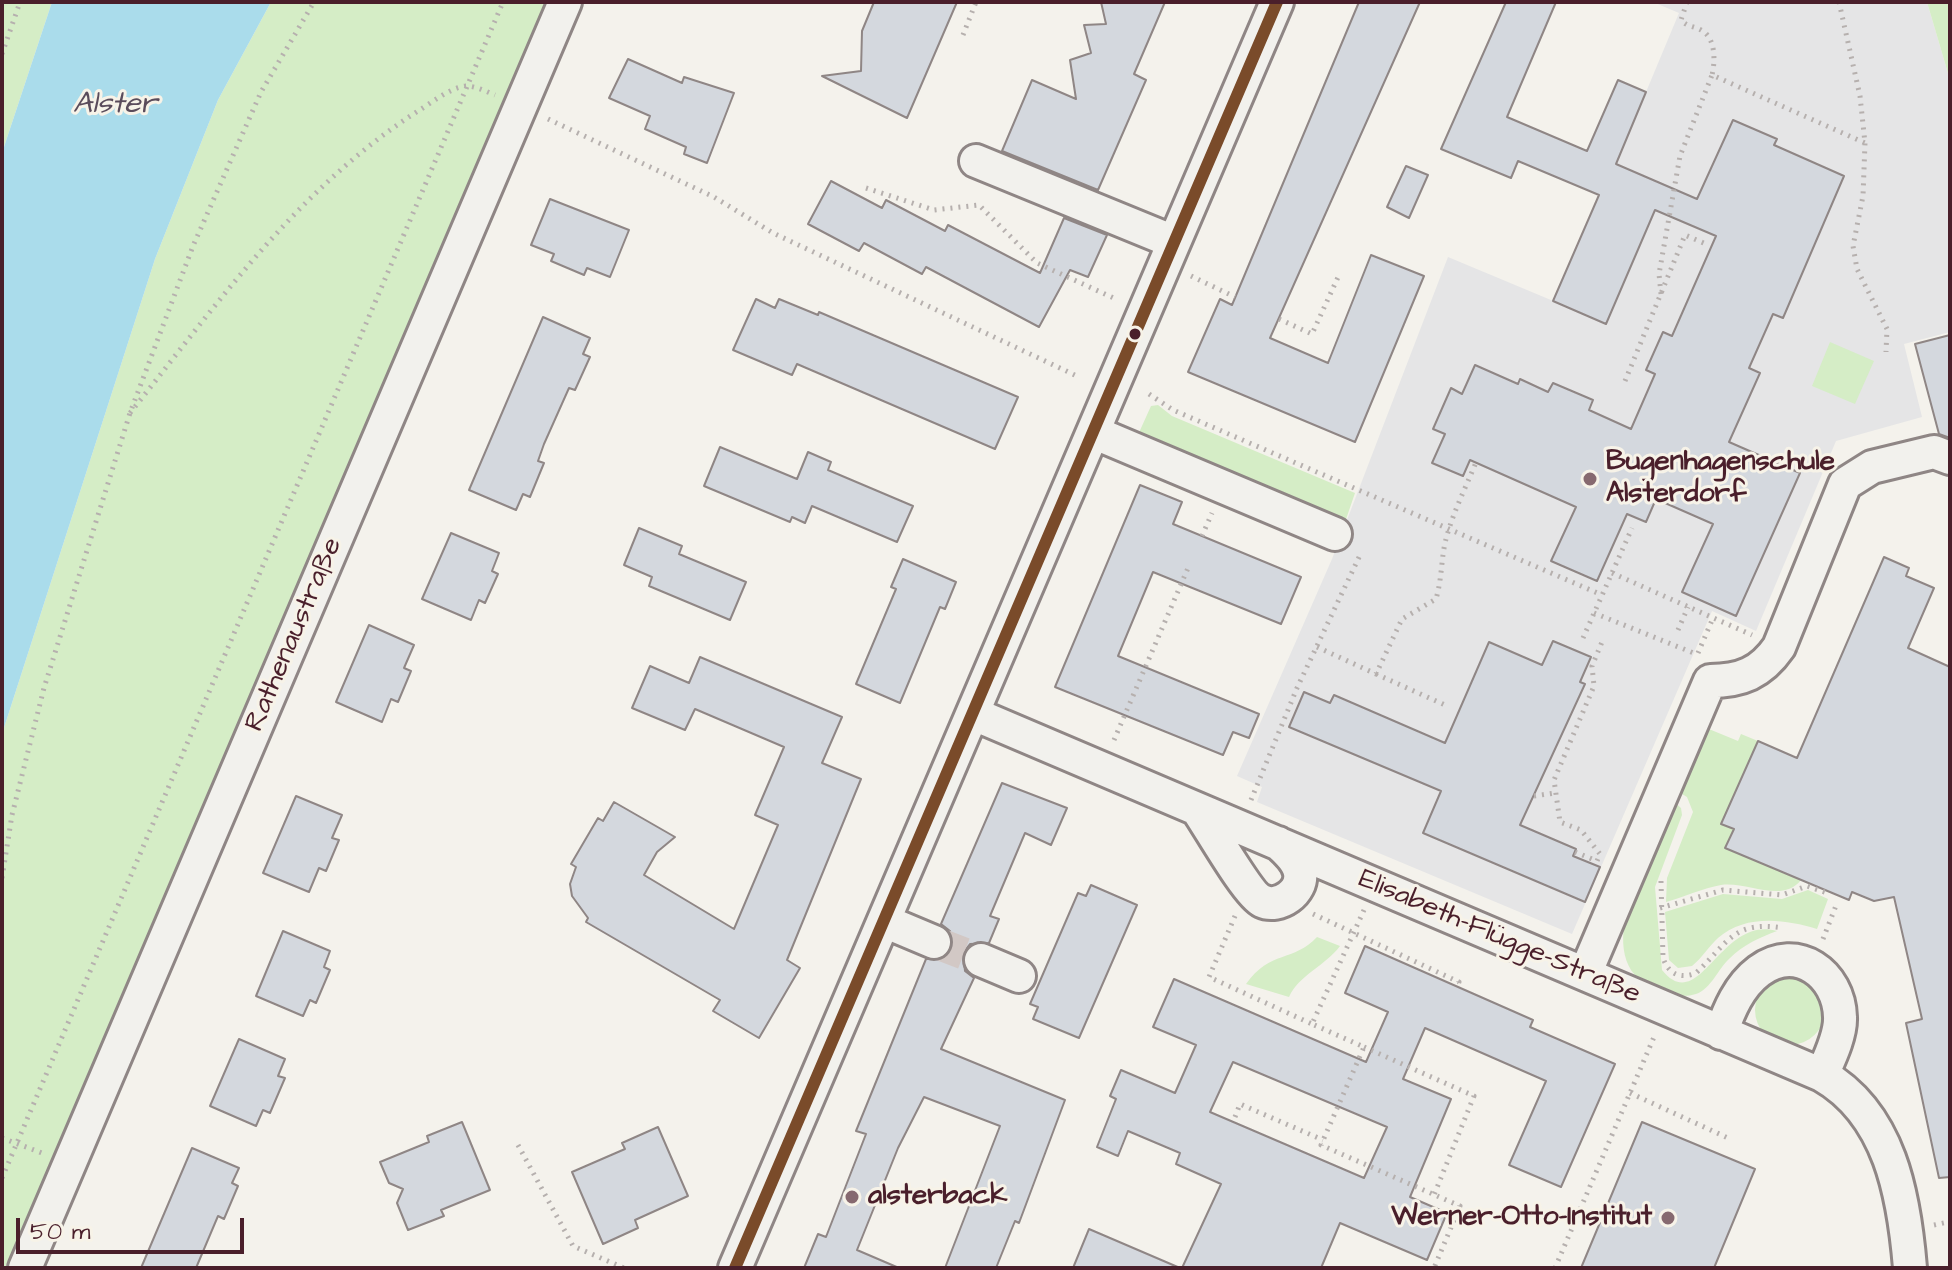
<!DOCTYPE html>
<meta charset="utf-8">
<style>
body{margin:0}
#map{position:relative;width:1952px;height:1270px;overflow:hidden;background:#f4f2ec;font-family:"Architects Daughter",sans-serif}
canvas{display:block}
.frame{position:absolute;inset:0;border:4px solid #4a1f2b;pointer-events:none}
.scale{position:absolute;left:16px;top:1218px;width:228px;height:36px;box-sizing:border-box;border:4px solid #4a1f2b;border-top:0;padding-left:10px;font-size:24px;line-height:28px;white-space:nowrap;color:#4a1f2b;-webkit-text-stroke:6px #f7f3e8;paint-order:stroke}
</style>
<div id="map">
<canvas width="1952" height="1270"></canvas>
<div class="frame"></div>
<div class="scale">50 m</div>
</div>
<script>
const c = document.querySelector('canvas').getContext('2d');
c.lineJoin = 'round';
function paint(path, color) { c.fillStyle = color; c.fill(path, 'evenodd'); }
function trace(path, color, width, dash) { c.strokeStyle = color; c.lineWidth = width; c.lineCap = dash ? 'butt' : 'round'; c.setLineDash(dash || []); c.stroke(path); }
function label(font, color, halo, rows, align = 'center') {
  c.font = font + ' "Architects Daughter",sans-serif'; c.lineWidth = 6; c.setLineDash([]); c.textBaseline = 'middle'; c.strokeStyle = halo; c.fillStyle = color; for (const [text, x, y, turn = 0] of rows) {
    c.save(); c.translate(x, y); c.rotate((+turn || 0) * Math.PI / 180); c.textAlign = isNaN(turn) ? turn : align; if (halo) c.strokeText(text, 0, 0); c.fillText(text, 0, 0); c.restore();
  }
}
const built = new Path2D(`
 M 1653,2 L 1927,2 L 1950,80 L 1950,332 L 1904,344 L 1922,417 L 1836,441 L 1756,631 L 1712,611 L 1572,934 L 1257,802 L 1262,787 L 1237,776 L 1332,559 L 1448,257 L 1606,323 L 1666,186 L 1616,164 L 1679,13 Z`);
const green = new Path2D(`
 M 2,2 L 52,2 L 2,153 Z
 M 271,2 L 546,2 L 5,1268 L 2,1268 L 2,734 L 155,259 L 218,100 Z
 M 1927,2 L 1950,2 L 1950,80 Z
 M 1830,342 L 1874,361 L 1855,404 L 1812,386 Z
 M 1158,405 L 1172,416 L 1355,493 L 1343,528 L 1137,437 L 1151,406 Z
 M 1704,727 L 1738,741 L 1741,734 L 1758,741 L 1730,803 L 1743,809 L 1726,848 L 1801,880 C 1782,904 1747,881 1721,885 C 1703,888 1684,897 1666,902 L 1667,878 L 1693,812 L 1687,797 L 1677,791 Z
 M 1673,801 L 1681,808 L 1682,815 L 1655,887 L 1662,970 C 1700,1017 1720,915 1777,931 C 1759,938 1744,944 1729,959 C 1718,969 1711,989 1696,994 C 1680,999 1663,993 1649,986 C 1587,953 1654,845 1673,801 Z
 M 1808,890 L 1828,899 L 1817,929 C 1785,919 1745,914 1718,938 C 1709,946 1702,958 1692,966 L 1678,968 L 1669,960 L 1665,912 L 1723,894 L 1782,899 Z
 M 1317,937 L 1340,946 C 1325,966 1299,975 1289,997 L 1246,984 C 1270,950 1294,962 1317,937 Z
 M1755 1010a35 35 0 1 1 70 0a35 35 0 1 1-70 0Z`);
const water = new Path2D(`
 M 52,2 L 271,2 L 218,100 L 155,259 L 2,734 L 2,153 Z`);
const building = new Path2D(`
 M 874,2 L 957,2 L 907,118 L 822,76 L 861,71 L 862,31 Z
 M 1101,2 L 1165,2 L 1134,74 L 1146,80 L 1098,190 L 1002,151 L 1032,80 L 1076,99 L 1070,60 L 1091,53 L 1084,25 L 1106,24 Z
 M 1359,2 L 1420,2 L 1270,338 L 1328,363 L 1371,255 L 1424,276 L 1355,442 L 1188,372 L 1220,299 L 1232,305 Z
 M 1506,2 L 1556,2 L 1507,117 L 1587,151 L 1618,80 L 1646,92 L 1616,164 L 1697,199 L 1733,120 L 1777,139 L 1774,145 L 1844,176 L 1783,318 L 1773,314 L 1749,368 L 1760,373 L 1729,442 L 1800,473 L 1736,616 L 1682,592 L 1713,524 L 1656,499 L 1646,522 L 1627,514 L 1597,581 L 1551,561 L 1576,507 L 1470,460 L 1463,476 L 1432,463 L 1445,434 L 1433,429 L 1451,388 L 1462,394 L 1475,365 L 1518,384 L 1520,379 L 1548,392 L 1553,383 L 1593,400 L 1589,410 L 1631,429 L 1655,374 L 1646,370 L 1663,332 L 1672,336 L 1716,236 L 1655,210 L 1606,324 L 1553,301 L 1599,195 L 1518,161 L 1511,178 L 1441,149 Z
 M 628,59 L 682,83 L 684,77 L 734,93 L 707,163 L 684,154 L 686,147 L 645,129 L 650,116 L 609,98 Z
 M 1406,166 L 1428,175 L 1409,218 L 1387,207 Z
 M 831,181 L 882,208 L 886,200 L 945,231 L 948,225 L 1040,273 L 1064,218 L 1107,235 L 1088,277 L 1070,270 L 1039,327 L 926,267 L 922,274 L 864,243 L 859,251 L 808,224 Z
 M 550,199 L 629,230 L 610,277 L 587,268 L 584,275 L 551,261 L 554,254 L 531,245 Z
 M 756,299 L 775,308 L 779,299 L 818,315 L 819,312 L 1018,397 L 995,449 L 797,364 L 792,375 L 733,350 Z
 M 543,317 L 590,338 L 583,354 L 590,357 L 575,390 L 569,388 L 544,444 L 538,461 L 544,463 L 530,497 L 523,494 L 516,510 L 469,490 Z
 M 1950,335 L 1950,438 L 1939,434 L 1915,344 Z
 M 720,447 L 797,479 L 808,452 L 831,462 L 828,470 L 913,506 L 897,542 L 812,506 L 805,523 L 792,517 L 790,522 L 704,486 Z
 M 1140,485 L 1182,502 L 1173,524 L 1301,577 L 1281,624 L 1153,572 L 1118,656 L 1259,714 L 1249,738 L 1233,732 L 1223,755 L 1055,687 Z
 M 639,528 L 682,546 L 679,554 L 746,582 L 730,620 L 649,586 L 652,577 L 624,565 Z
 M 451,533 L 499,553 L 492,571 L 498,574 L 485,603 L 479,600 L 471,620 L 422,599 Z
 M 1884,557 L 1909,568 L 1906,576 L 1934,588 L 1908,648 L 1950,667 L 1950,1177 L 1939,1178 L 1906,1023 L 1922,1019 L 1894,897 L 1874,901 L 1852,892 L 1849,900 L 1725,848 L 1734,829 L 1721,824 L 1758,741 L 1797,758 Z
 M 903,559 L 956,582 L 945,609 L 940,607 L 900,703 L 856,684 L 896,589 L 891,587 Z
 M 369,625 L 414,645 L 404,668 L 411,671 L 398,702 L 391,699 L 382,722 L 336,702 Z
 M 1553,641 L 1591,657 L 1580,682 L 1585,684 L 1520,825 L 1576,849 L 1573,856 L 1600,867 L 1585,902 L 1423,833 L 1441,791 L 1289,727 L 1304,692 L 1330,703 L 1334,695 L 1445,743 L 1489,642 L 1542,665 Z
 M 700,657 L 842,717 L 822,763 L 861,779 L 787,960 L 800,968 L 759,1038 L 713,1011 L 720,1000 L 586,922 L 588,918 L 572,896 L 570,884 L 576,867 L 571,864 L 598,818 L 603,821 L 614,802 L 675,837 L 657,852 L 644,875 L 734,929 L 778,825 L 755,815 L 784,747 L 695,709 L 685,730 L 632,708 L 650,666 L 689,683 Z
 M 1002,783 L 1067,808 L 1051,845 L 1025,833 L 990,916 L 999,919 L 989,943 L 970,944 L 963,953 L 965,971 L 974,978 L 941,1049 L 1065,1100 L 1019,1223 L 1015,1221 L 996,1268 L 945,1268 L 1000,1126 L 924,1097 L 898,1148 L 857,1250 L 899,1268 L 804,1268 L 818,1234 L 826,1237 L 866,1134 L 856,1131 L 926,959 L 945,958 L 952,949 L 950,931 L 941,924 Z
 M 296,796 L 342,815 L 332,838 L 339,840 L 326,871 L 319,868 L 309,892 L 263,873 Z
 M 1091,885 L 1137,905 L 1079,1038 L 1033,1019 L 1038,1007 L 1030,1004 L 1078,893 L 1086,896 Z
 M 283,931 L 330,951 L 324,967 L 330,970 L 316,1003 L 310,1000 L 303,1016 L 256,996 Z
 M 1365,946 L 1533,1020 L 1530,1027 L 1615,1064 L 1561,1187 L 1509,1165 L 1546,1081 L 1425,1028 L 1403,1079 L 1451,1099 L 1410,1197 L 1447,1213 L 1427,1260 L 1340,1223 L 1321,1268 L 1182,1268 L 1221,1184 L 1176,1164 L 1180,1153 L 1128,1131 L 1118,1156 L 1097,1147 L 1116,1099 L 1110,1096 L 1121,1070 L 1175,1093 L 1196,1045 L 1153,1027 L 1174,979 L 1366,1062 L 1388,1012 L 1345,993 ZM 1233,1062 L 1387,1127 L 1364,1178 L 1210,1112 Z
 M 239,1039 L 285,1059 L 278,1076 L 285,1078 L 270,1113 L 263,1110 L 256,1126 L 210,1106 Z
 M 462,1122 L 490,1190 L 441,1210 L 444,1216 L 408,1230 L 397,1203 L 403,1189 L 389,1183 L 380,1162 L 429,1142 L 427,1136 Z
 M 1642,1122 L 1755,1169 L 1714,1268 L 1581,1268 Z
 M 658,1127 L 688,1196 L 635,1220 L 638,1228 L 603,1244 L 572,1172 L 625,1149 L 622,1143 Z
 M 192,1148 L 239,1168 L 232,1183 L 238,1186 L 224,1219 L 218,1216 L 196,1268 L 141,1268 Z
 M 1089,1229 L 1180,1268 L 1073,1268 Z`);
const minorTunnel = new Path2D(`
 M 934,942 L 981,960`);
const path = new Path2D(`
 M 1687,2 L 1681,20 C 1688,28 1697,26 1704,32 C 1716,41 1715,63 1712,75
 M 1839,2 L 1860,96 L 1865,143 L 1863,196 L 1853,246 L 1857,269 L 1887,329 L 1886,352
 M 963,35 L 976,2
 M 2,54 L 20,2
 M 548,119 L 714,197 L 773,233 L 1079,377
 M 866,188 L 934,210 L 979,205 L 1037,263 L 1118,300
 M 1191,276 L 1235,297
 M 1661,294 L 1659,274 L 1680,156 L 1712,75 L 1865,143
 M 1279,319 L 1312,334 L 1339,275
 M 1625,381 L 1685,235 L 1706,244
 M 1149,394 L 1173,410 L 1602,595
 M 130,413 C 218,303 298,188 418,111 C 433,102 449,88 466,86 C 476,86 487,92 495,95
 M 1202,536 L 1212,513
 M 1612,573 L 1752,635
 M 1594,613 L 1696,654
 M 1678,630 L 1688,607
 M 1583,638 L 1632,528
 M 1317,647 L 1376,674 L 1402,619 L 1436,599 C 1442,578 1441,562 1445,543 C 1452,514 1466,487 1477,460
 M 1698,653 L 1713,618
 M 1376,674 L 1445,705
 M 1114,740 L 1188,568
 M 1534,796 L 1555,793
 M 1251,800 L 1297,688 L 1361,553
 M 1575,852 L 1597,861 L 1600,854 L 1581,830 L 1560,822 L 1554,780 L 1594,686 L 1592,666 L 1602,642
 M 2,878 L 12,815 L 44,688 L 130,413 L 193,246 L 261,92 L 314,2
 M 1661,881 L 1663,958 C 1669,975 1681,979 1696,973 C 1728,943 1733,920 1783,928
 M 1660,908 L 1723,890 L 1782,895 L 1807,886 L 1830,894
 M 1364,910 L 1312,1024 L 1364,1047 L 1321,1145 L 1460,1206 L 1434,1268
 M 1313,914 L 1459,982 L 1457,987
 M 1235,916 L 1209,977 L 1312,1024
 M 1823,939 L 1837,903
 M 1364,1047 L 1474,1096 L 1434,1195
 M 1630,1093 L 1728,1138
 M 1235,1117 L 1240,1104 L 1323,1140
 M 2,1138 L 42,1153
 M 518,1145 L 573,1246 L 624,1268
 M 2,1178 L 503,2
 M 1934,1225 L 1948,1222
 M 1555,1268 L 1654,1037`);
const minor = new Path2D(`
 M 976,161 L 1174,242
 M 1093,432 L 1335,534
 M 974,714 L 1822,1075 C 1890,1114 1904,1195 1910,1268
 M 1197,809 C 1209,826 1248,895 1262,901 C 1279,909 1303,892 1300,873 C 1298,860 1287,851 1278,843
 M 884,921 L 934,942
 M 981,960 L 1019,976
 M 1585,974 L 1710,681 C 1741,681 1761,673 1779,647 L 1845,484 L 1872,467 L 1934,452 L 1950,458
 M 1721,1033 C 1729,1010 1739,986 1759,971 C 1797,943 1839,974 1840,1017 C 1841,1035 1829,1059 1822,1075
 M 25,1268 L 565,2
 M 735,1268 L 1277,2`);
const bus1 = new Path2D(`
 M 735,1268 L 1277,2`);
const markers = [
 [1135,334,7,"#4a1f2b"],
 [1590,479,8,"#86696f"],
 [852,1197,8,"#86696f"],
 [1668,1218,8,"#86696f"]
];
const poiNames = [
 ["Bugenhagenschule",1606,463],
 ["Alsterdorf",1606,495],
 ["alsterback",868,1197],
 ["Werner-Otto-Institut",1652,1218,"right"]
];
const streetNames = [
 ["Rathenaustraße",295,635,-67],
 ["Elisabeth-Flügge-Straße",1499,938,23]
];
const waterNames = [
 ["Alster",115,106]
];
paint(built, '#e5e5e6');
paint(green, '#d5edc6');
paint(water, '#aadceb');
paint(building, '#d4d8de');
trace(building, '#8f8685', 2);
trace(minorTunnel, '#d2c8c5', 32, [32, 16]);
trace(minor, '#8f8685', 38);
trace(path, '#b6b0ae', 5, [2, 6]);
trace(minor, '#f2f1ed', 32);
trace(bus1, '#7a4b2a', 12);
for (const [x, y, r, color] of markers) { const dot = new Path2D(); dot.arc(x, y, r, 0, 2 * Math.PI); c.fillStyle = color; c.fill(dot); trace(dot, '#f7f3e8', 3); }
label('bold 28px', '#4a1f2b', '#f7f3e8', poiNames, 'left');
label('28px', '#4a1f2b', '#f7f3e8', streetNames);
label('italic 30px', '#5a4c5b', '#f7f3e8', waterNames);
</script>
